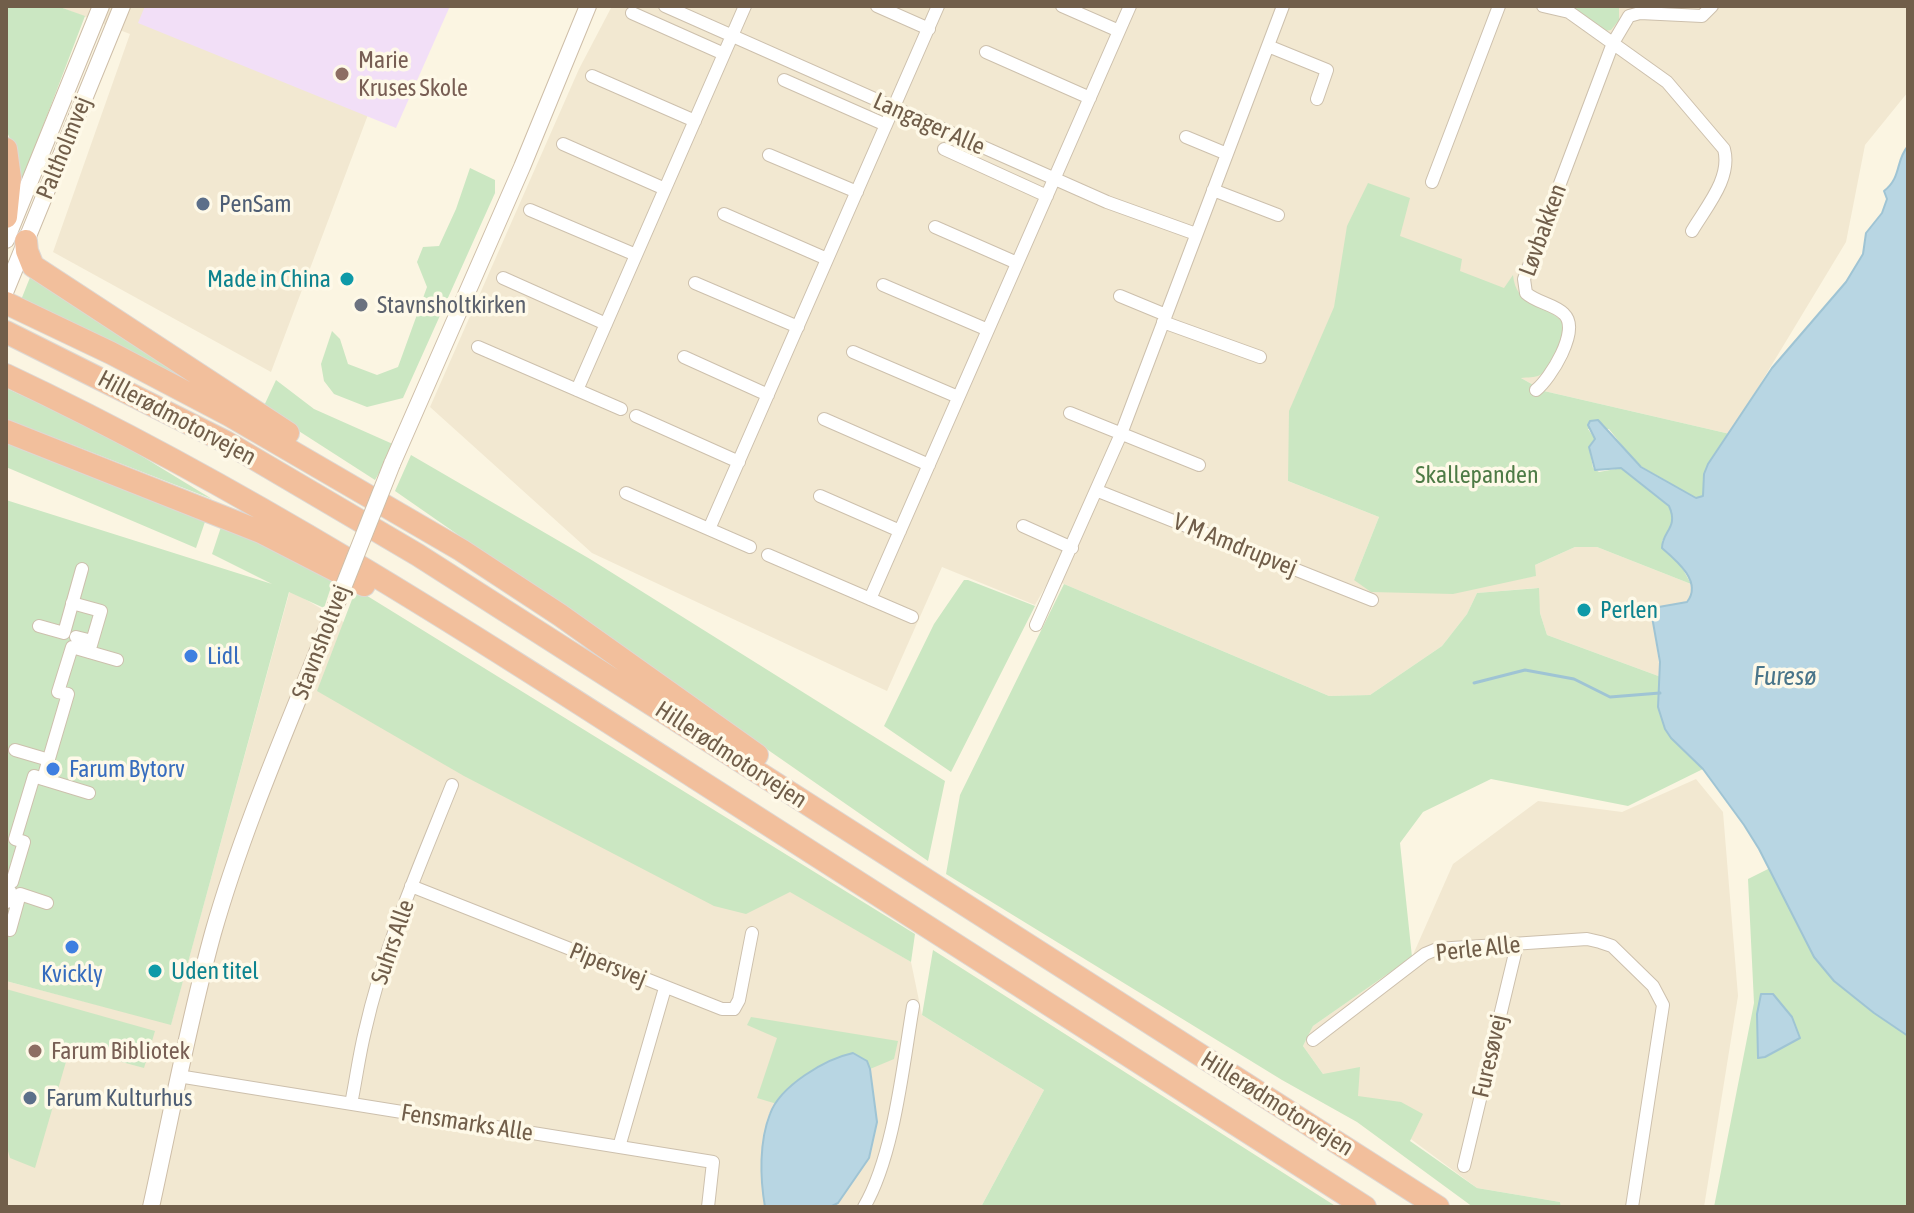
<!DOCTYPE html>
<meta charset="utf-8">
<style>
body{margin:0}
#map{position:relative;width:1914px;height:1213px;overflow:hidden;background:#fbf5e2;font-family:"Asap Condensed",sans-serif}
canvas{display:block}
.frame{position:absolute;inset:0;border:8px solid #715e4a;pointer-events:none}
</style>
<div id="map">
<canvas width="1914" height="1213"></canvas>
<div class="frame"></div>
</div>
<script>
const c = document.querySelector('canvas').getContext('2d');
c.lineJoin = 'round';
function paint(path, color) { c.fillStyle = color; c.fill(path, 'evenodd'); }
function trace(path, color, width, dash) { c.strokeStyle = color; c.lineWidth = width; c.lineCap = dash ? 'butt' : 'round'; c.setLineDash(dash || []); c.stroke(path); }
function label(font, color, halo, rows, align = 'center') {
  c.font = font + ' "Asap Condensed",sans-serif'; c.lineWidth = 7; c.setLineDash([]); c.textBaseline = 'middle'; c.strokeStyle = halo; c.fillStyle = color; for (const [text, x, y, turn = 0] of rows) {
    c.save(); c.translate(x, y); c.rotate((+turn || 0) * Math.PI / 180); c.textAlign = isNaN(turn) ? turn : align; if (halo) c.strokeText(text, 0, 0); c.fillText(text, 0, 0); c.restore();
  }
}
const residential = new Path2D(`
 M 57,6 L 409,6 L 271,372 L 53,252 L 130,34 Z
 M 612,6 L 1908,6 L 1908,92 L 1865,145 L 1846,242 L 1730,434 L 1544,391 L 1493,362 L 1288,481 L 1379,517 L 1354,580 L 1494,584 L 1535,576 L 1535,565 L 1575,547 L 1597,547 L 1691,584 L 1692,594 L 1687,602 L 1651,609 L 1661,677 L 1547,635 L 1540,613 L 1537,588 L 1477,593 L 1467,614 L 1442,646 L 1370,695 L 1329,696 L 1064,584 L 1049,580 L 1035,605 L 942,567 L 887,691 L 592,553 L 430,407 L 579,69 Z
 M 290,590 L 911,962 L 922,1015 L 1044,1090 L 981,1207 L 6,1207 L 6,981 L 171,1024 Z
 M 1696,779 L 1723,812 L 1738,996 L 1704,1207 L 1561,1207 L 1560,1202 L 1477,1188 L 1323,1074 L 1303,1046 L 1313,1026 L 1412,957 L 1453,864 L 1538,801 L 1622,812 Z`);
const education = new Path2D(`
 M 145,6 L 450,6 L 396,128 L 138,23 Z`);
const green = new Path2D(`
 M 6,6 L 57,6 L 85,16 L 16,197 C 16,176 16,148 6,130 Z
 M 1569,6 L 1619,6 L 1619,20 L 1611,30 L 1604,31 Z
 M 470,168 L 495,180 L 495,193 L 403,398 L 367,407 L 334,394 L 324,381 L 321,364 L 332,331 L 340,339 L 348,364 L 377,375 L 398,367 L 427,287 L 417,262 L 423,247 L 439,246 L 456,209 Z
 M 1368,183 L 1410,198 L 1400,236 L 1462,259 L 1460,271 L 1504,288 L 1513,275 C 1516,307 1543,303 1563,322 C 1564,340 1557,364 1540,375 C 1535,378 1527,377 1521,378 L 1544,391 L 1730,434 L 1708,464 L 1704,475 L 1703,496 L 1696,498 L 1642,467 L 1632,458 L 1609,429 L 1588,429 L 1595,439 L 1589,447 L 1593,468 L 1599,472 L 1621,468 L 1669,506 C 1675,520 1671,530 1662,541 L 1664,550 L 1679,562 L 1691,584 L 1597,547 L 1575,547 L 1535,565 L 1536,576 L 1453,594 L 1371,592 L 1354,580 L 1379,517 L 1288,481 L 1289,411 L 1334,307 L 1347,226 Z
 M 31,275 L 245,412 L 21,300 Z
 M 276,380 L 314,409 L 395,445 L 375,480 L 263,408 Z
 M 6,388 L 104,433 L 212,499 L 6,419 Z
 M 6,441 L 207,516 L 196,548 L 6,467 Z
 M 411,455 L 590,559 L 945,781 L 928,861 L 395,491 Z
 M 6,500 L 272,584 L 212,554 L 223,521 L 335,575 L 324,608 L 289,592 L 171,1025 L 6,981 Z
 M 964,580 L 968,580 L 1035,606 L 951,772 L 884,726 L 934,624 Z
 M 1064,584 L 1329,696 L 1370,695 L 1442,646 L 1467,614 L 1477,593 L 1539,588 L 1540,613 L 1547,635 L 1661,677 C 1657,727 1668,736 1703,769 L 1628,806 L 1491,779 L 1423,812 L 1400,843 L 1412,957 L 1313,1026 L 1303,1046 L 1323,1074 L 1360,1067 L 1358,1096 L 1401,1102 L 1423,1114 L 1410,1141 L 1477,1188 L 1560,1202 L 1561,1207 L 1473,1207 L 1357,1122 L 1282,1080 L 946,874 L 960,795 Z
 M 356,589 L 915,934 L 911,962 L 790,892 L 746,914 L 714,906 L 464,776 L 317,691 Z
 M 1770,868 L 1814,957 L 1874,1013 L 1908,1036 L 1908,1207 L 1714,1207 L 1754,1003 L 1748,879 Z
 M 933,950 L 1337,1207 L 981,1207 L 1044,1090 L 922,1015 Z
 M 6,989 L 155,1031 L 144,1068 L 70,1048 L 35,1168 L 10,1158 L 6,1144 Z
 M 751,1017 L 898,1041 L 894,1059 L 870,1069 L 867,1061 L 795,1082 L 777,1104 L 757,1098 L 777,1038 L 747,1025 Z`);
const water = new Path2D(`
 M 1908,146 L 1908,1036 L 1874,1013 L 1834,981 L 1814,957 L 1759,849 L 1744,825 L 1703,769 L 1671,738 L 1665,729 L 1658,707 L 1660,662 L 1651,611 L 1653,608 L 1687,602 C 1703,582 1676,560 1662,548 C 1662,531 1679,528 1669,506 L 1621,468 L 1595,470 L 1589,447 L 1595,439 L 1588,425 L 1590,421 L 1598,420 L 1641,467 L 1696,498 L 1703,496 L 1704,474 L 1708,464 L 1772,368 L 1846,282 L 1863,254 L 1866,233 L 1882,213 L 1887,199 L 1884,191 C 1902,177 1895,161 1908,146 Z
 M 1761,994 L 1773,994 L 1792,1017 L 1800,1038 L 1765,1057 L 1758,1058 L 1757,1014 Z
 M 853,1053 L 867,1061 L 870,1069 L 877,1122 L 869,1158 L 838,1203 L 830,1207 L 765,1207 C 760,1178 759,1142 770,1114 C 780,1086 825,1059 853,1053 Z`);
const stream = new Path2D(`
 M 1474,683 L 1525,670 L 1574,679 L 1610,697 L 1660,693`);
const street = new Path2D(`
 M 665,6 L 1107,202 L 1196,234
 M 877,6 L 929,29
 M 1062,6 L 1119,31
 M 1543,6 L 1569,12 L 1667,82 L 1724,149 C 1732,178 1706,207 1692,231
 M 632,13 L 724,54
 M 1268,46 L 1327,70 L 1317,99
 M 986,52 L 1090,98
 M 592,76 L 695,121
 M 784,80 L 886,125
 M 1186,137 L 1227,154
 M 563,144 L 665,189
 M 944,149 L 1047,196
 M 769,155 L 857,192
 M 1432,182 L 1499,6
 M 1213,190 L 1278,215
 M 530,210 L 636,255
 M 724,214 L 827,259
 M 935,227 L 1017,263
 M 503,278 L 606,324
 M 695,283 L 798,327
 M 883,285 L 988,330
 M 1120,296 L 1166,315
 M 1163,322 L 1260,357
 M 478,347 L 621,409
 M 853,352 L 958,397
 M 684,357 L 768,395
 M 577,390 L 745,6
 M 1536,390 C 1550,379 1581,330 1564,314 C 1554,304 1537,303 1526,293 L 1524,279 L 1613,43 L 1629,16 L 1640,13 L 1702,16 L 1712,6
 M 1070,413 L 1199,465
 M 636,416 L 739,462
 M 824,419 L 929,465
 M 1098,491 L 1372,600
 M 626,493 L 750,547
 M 820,496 L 900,531
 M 1023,526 L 1072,548
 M 709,529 L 938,6
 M 768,555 L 912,617
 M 870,599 L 1130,6
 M 72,603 L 101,611 L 89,652
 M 1036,625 L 1121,434 L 1283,6
 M 39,626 L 64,633 L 82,569
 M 76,637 L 92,641
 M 15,750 L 49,760
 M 43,779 L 89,793
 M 6,880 L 12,882 L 24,842 L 15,839 L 34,776 L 43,779 L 68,694 L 58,692 L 72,647 L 117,660
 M 411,886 L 722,1009 L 734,1009 L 739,1000 L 752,933
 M 7,902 L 10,891
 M 10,930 L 20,894 L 47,903
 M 1313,1040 L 1425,954 L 1437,949 L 1587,939 L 1600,942 L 1612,946 L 1653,986 L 1663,1005 L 1632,1207
 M 178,1076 L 713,1162 L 708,1207
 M 351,1104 C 356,1080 359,1055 365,1031 C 384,946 420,865 452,785
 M 619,1147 L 665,988
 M 1464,1166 L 1517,945
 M 864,1207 C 894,1156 903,1065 913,1006`);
const secondary = new Path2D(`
 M 6,240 L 101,6
 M 6,290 L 122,6
 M 392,464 L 522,167 L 588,6
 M 151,1207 C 171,1116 188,1024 213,933 C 244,824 291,719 333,613`);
const highway = new Path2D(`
 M 6,149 L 10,178 L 6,217
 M 26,241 L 27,251 L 33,266 L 288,433
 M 6,303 L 111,353 L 229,415 L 461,550 L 560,615 L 757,755
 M 6,332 L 226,442 L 418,555 L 1438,1207
 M 6,375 C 248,489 472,634 697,779 C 920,922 1143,1064 1365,1207
 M 6,431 L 261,532 L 364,585`);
const secondaryBridge = new Path2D(`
 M 333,613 L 392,464`);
const markers = [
 [342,74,8,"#8d6e63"],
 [203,204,8,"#5c6f8a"],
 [347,279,8,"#0f9aa8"],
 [361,305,8,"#6b7280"],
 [1584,610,8,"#0f9aa8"],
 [191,656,8,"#3f7fe0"],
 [53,769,8,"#3f7fe0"],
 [72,947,8,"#3f7fe0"],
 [155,971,8,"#0f9aa8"],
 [35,1051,8,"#8d6e63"],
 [30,1098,8,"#5c6f8a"]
];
const educationNames = [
 ["Marie",358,60],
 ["Kruses Skole",358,88],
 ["Farum Bibliotek",51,1051]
];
const streetNames = [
 ["Langager Alle",929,124,24],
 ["Paltholmvej",64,148,-68],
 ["Løvbakken",1543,230,-70],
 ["Hillerødmotorvejen",177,418,28],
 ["V M Amdrupvej",1235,545,22],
 ["Stavnsholtvej",321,642,-69],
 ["Hillerødmotorvejen",731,755,33],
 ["Suhrs Alle",393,942,-71],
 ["Perle Alle",1478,949,-6],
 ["Pipersvej",608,965,22],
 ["Furesøvej",1490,1056,-77],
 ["Hillerødmotorvejen",1277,1104,32],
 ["Fensmarks Alle",467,1123,9]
];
const serviceNames = [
 ["PenSam",219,204],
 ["Farum Kulturhus",46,1098]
];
const cultureNames = [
 ["Made in China",331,279,"right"],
 ["Perlen",1600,610],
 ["Uden titel",171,971]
];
const worshipNames = [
 ["Stavnsholtkirken",377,305]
];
const parkNames = [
 ["Skallepanden",1477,475]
];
const shopNames = [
 ["Lidl",207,656],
 ["Farum Bytorv",69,769],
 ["Kvickly",72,974,"center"]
];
const waterNames = [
 ["Furesø",1785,677]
];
paint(residential, '#f2e8d1');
paint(education, '#f2dff7');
paint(green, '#cbe7c2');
paint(water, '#b8d6e3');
trace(water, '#9fc4d4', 2);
trace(stream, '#9fc4d4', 3);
trace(street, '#cdc0ad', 14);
trace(secondary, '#cebea8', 18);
trace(highway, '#ddd8d4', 24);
trace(street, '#fff', 12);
trace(secondary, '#fff', 16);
trace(highway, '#f2bf9c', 22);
trace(secondaryBridge, '#cebea8', 18, []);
trace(secondaryBridge, '#fff', 16);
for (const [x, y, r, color] of markers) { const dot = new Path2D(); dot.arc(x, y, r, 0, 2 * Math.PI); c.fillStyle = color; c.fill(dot); trace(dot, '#fef9e8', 3); }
label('24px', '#785e54', '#fef9e8', educationNames, 'left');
label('24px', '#715e4a', '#fef9e8', streetNames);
label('24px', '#4e5e75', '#fef9e8', serviceNames, 'left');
label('24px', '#0d838f', '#fef9e8', cultureNames, 'left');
label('24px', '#5b616d', '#fef9e8', worshipNames, 'left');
label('24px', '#4e7b46', '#fef9e8', parkNames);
label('24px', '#366cbe', '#fef9e8', shopNames, 'left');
label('italic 26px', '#49758a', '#fef9e8', waterNames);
</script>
